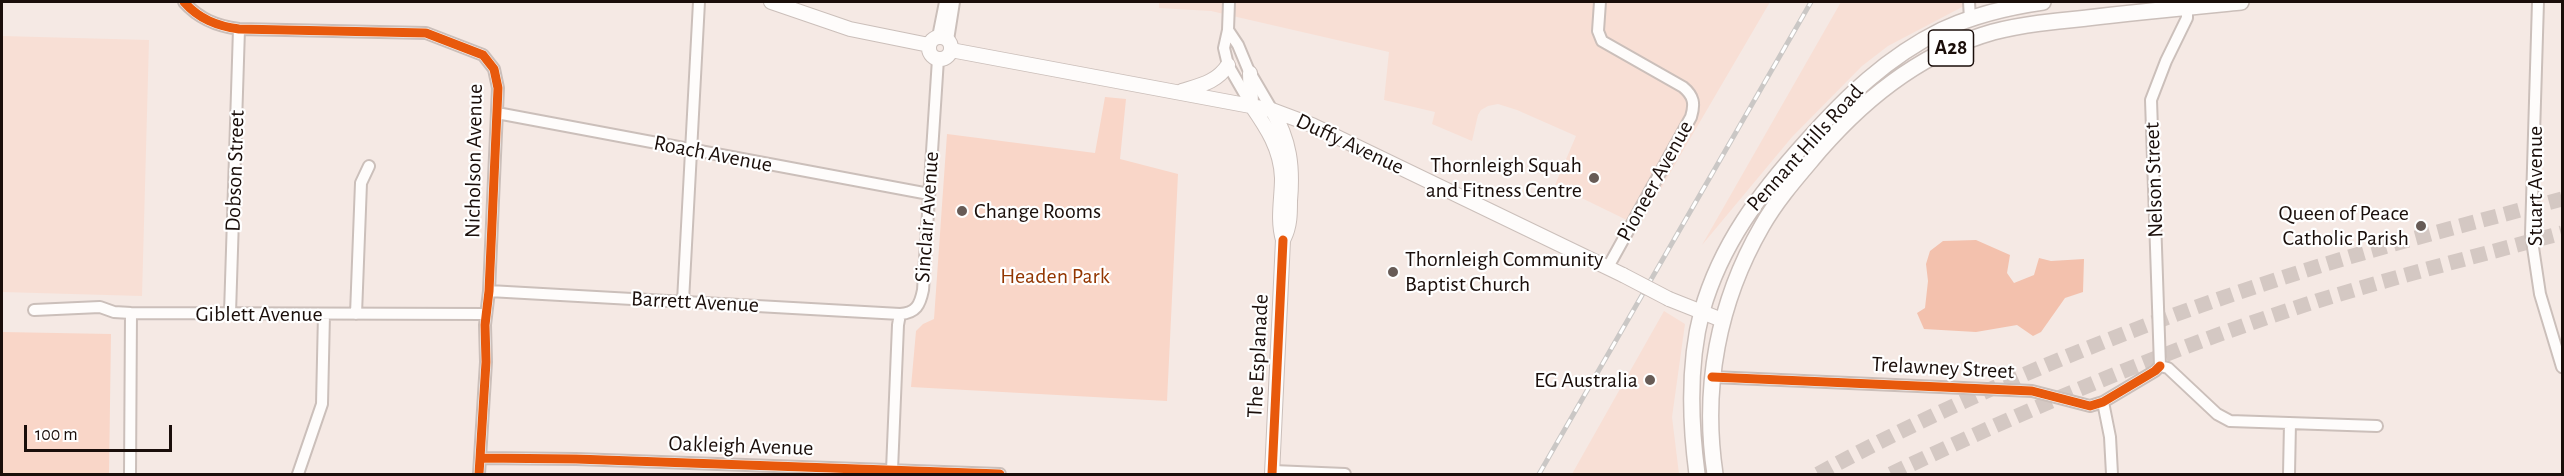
<!DOCTYPE html>
<style>
body{margin:0}
#map{position:relative;width:2564px;height:476px;overflow:hidden;background:#f5e9e4;font-family:"Alegreya Sans",sans-serif}
canvas{display:block}
.frame{position:absolute;inset:0;border:3px solid #1a0e0a;pointer-events:none}
.scale{position:absolute;left:24px;top:425px;width:148px;height:27px;box-sizing:border-box;border:3px solid #1a0e0a;border-top:0;padding-left:8px;font-size:18px;line-height:21px;white-space:nowrap;color:#1a0e0a;-webkit-text-stroke:4px #fff;paint-order:stroke}
</style>
<div id="map">
<canvas width="2564" height="476"></canvas>
<div class="frame"></div>
<div class="scale">100 m</div>
</div>
<script>
const c = document.querySelector('canvas').getContext('2d');
c.lineJoin = 'round';
function paint(path, color) { c.fillStyle = color; c.fill(path, 'evenodd'); }
function trace(path, color, width, dash) { c.strokeStyle = color; c.lineWidth = width; c.lineCap = dash ? 'butt' : 'round'; c.setLineDash(dash || []); c.stroke(path); }
function label(font, color, halo, rows, align = 'center') {
  c.font = font + ' "Alegreya Sans",sans-serif'; c.lineWidth = 4.5; c.setLineDash([]); c.textBaseline = 'middle'; c.strokeStyle = halo; c.fillStyle = color; for (const [text, x, y, turn = 0] of rows) {
    c.save(); c.translate(x, y); c.rotate((+turn || 0) * Math.PI / 180); c.textAlign = isNaN(turn) ? turn : align; if (halo) c.strokeText(text, 0, 0); c.fillText(text, 0, 0); c.restore();
  }
}
const built = new Path2D(`
 M 1159,2 L 1770,2 L 1639,226 L 1555,185 L 1576,136 L 1517,110 L 1498,104 L 1488,106 L 1481,110 L 1478,115 L 1472,141 L 1432,124 L 1435,112 L 1384,100 L 1389,52 L 1211,11 L 1159,8 Z
 M 1841,2 L 1964,2 L 1964,6 L 1888,46 L 1862,66 L 1792,137 L 1702,245 Z
 M 2,36 L 149,40 L 142,296 L 2,292 Z
 M 1664,311 L 1685,324 L 1672,417 L 1679,474 L 1572,474 Z`);
const green = new Path2D(`
 M 1105,97 L 1126,99 L 1120,159 L 1178,174 L 1167,401 L 911,387 L 916,331 L 923,324 L 934,319 L 947,134 L 1095,153 Z
 M 2,332 L 111,334 L 109,474 L 2,474 Z`);
const forest = new Path2D(`
 M 1976,240 L 2010,255 L 2007,273 L 2014,283 L 2034,275 L 2039,258 L 2051,261 L 2084,259 L 2083,292 L 2065,298 L 2041,332 L 2033,336 L 2017,325 L 1976,332 L 1924,329 L 1917,313 L 1925,308 L 1928,281 L 1926,264 L 1930,251 L 1943,241 Z`);
const highwayTunnel = new Path2D(`
 M 1818,474 C 1979,387 2151,318 2326,264 C 2404,240 2483,220 2562,199
 M 1891,474 C 2029,408 2170,348 2317,301 C 2398,276 2480,255 2562,233`);
const minor = new Path2D(`
 M 184,2 C 199,19 217,26 239,29 L 426,33 L 483,55 L 494,69 L 498,88 L 489,291 L 485,325 L 486,362 L 479,474
 M 1229,2 L 1228,30 L 1224,48 L 1228,65 L 1251,105
 M 1600,2 L 1598,31 L 1602,41 L 1683,87 C 1694,96 1695,104 1691,117 L 1608,267
 M 1969,2 L 1970,19
 M 2538,2 L 2531,234 L 2540,294 L 2562,367
 M 1228,30 L 1238,45 L 1248,69 L 1272,110
 M 938,37 L 945,2
 M 948,40 L 954,2
 M 497,113 L 929,194
 M 489,291 L 900,314
 M 683,301 L 699,2
 M 34,310 L 100,307 L 114,312 L 131,313 L 486,314
 M 230,313 L 239,29
 M 356,314 L 361,183 L 369,166
 M 2160,366 L 2151,100 L 2166,61 L 2187,18 L 2187,2
 M 2160,366 L 2168,368 L 2217,414 L 2230,421 L 2377,426
 M 1712,377 L 2032,391 L 2090,406 L 2103,402 L 2155,371 L 2160,366
 M 2103,402 L 2110,437 L 2112,474
 M 480,458 L 576,459 L 1000,474
 M 892,470 L 898,325 L 900,314 C 916,313 920,305 923,290 L 938,59
 M 1273,471 L 1345,474
 M 130,474 L 131,313
 M 298,474 L 322,404 L 324,314
 M 2289,474 L 2290,423`);
const major = new Path2D(`
 M 771,2 L 850,29 L 929,45
 M929 48a11 11 0 1 1 22 0a11 11 0 1 1-22 0Z
 M 951,50 L 1272,110 L 1312,125 L 1623,275
 M 1250,73 L 1251,105
 M 1182,91 C 1201,85 1217,82 1228,65
 M 1251,105 C 1267,128 1281,149 1282,178 C 1282,199 1277,219 1283,240 L 1272,474
 M 1272,110 C 1290,140 1293,167 1290,201 C 1290,214 1290,226 1284,238
 M 1669,299 L 1722,320`);
const highway = new Path2D(`
 M 1697,474 C 1690,421 1688,364 1702,311 C 1721,244 1760,193 1806,142 C 1846,97 1887,57 1942,30 C 1974,15 2008,7 2043,2
 M 1715,474 C 1702,388 1718,302 1762,226 C 1778,198 1799,175 1820,150 C 1867,96 1923,52 1993,32 C 2024,24 2056,21 2087,18 C 2138,12 2190,7 2241,2`);
const rail = new Path2D(`
 M 1539,474 L 1811,2`);
const majorBridge = new Path2D(`
 M 1623,275 L 1669,299`);
const cycleway = new Path2D(`
 M 184,2 C 199,19 217,26 239,29 L 426,33 L 483,55 L 494,69 L 498,88 L 489,291 L 485,325 L 486,362 L 479,474
 M 1712,377 L 2032,391 L 2090,406 L 2103,402 L 2155,371 L 2160,366
 M 480,458 L 576,459 L 1000,474
 M 1272,474 L 1283,240`);
const markers = [
 [1594,178,6,"#675b56"],
 [962,211,6,"#675b56"],
 [2421,226,6,"#675b56"],
 [1393,272,6,"#675b56"],
 [1650,380,6,"#675b56"]
];
const shields = [
 [1951,48,45]
];
const shieldNames = [
 ["A28",1951,48]
];
const streetNames = [
 ["Duffy Avenue",1350,144,25],
 ["Pennant Hills Road",1805,148,-48],
 ["Roach Avenue",713,154,11],
 ["Nicholson Avenue",474,161,-89],
 ["Dobson Street",235,171,-88],
 ["Nelson Street",2154,180,-92],
 ["Pioneer Avenue",1655,181,-61],
 ["Stuart Avenue",2535,186,-90],
 ["Sinclair Avenue",927,217,-86],
 ["Barrett Avenue",695,302,3],
 ["Giblett Avenue",259,314],
 ["The Esplanade",1258,356,-87],
 ["Trelawney Street",1943,368,3],
 ["Oakleigh Avenue",741,446,2]
];
const poiNames = [
 ["Thornleigh Squah",1582,165],
 ["and Fitness Centre",1582,190],
 ["Change Rooms",974,211,"left"],
 ["Queen of Peace",2409,213],
 ["Catholic Parish",2409,238],
 ["Thornleigh Community",1405,259,"left"],
 ["Baptist Church",1405,284,"left"],
 ["EG Australia",1638,380]
];
const parkNames = [
 ["Headen Park",1055,276]
];
paint(built, '#f8dfd5');
paint(green, '#f9d6c8');
paint(forest, '#f3c1ad');
trace(highwayTunnel, '#d4c8c3', 15, [15, 8]);
trace(minor, '#cbbfba', 14);
trace(major, '#cbbfba', 16);
trace(highway, '#cbbfba', 18);
trace(minor, '#fefcfb', 10);
trace(major, '#fefcfb', 14);
trace(highway, '#fefcfb', 15);
trace(rail, '#cac7c5', 5);
trace(rail, '#fff', 3, [9]);
trace(majorBridge, '#cbbfba', 16, []);
trace(majorBridge, '#fefcfb', 14);
trace(cycleway, '#e8590c', 9);
for (const [x, y, r, color] of markers) { const dot = new Path2D(); dot.arc(x, y, r, 0, 2 * Math.PI); c.fillStyle = color; c.fill(dot); trace(dot, '#fff', 2); }
for (const [x, y, w] of shields) { const box = new Path2D(); box.roundRect(x - w / 2, y - 18, w, 36, 4.5); c.fillStyle = '#fff'; c.fill(box); trace(box, '#1a0e0a', 1.5); }
label('bold 21px', '#1a0e0a', null, shieldNames);
label('22px', '#1a0e0a', '#fff', streetNames);
label('22px', '#1a0e0a', '#fff', poiNames, 'right');
label('22px', '#933601', '#fff', parkNames);
</script>
